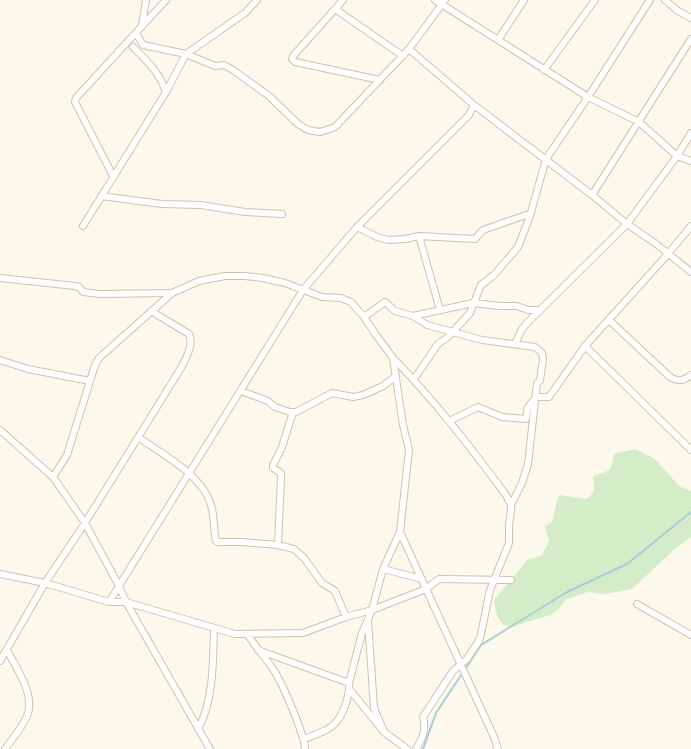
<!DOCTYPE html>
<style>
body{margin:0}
canvas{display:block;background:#fdf8ec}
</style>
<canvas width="691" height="749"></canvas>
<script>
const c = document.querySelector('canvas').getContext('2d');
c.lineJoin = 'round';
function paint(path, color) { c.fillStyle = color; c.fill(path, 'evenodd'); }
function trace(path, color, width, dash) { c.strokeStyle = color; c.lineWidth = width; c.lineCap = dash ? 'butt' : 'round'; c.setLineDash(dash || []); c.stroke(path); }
const green = new Path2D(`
 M 635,449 L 655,459 L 679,486 L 691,491 L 691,537 L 676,548 L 632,589 L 605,594 L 588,592 L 567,599 L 558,610 L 550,615 L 511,627 C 497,625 496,612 494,600 L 527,560 L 542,555 L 549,541 L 545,526 L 552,522 C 554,515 556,499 560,495 L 585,499 L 590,497 L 594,489 L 593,476 C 610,471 611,472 614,454 Z`);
const stream = new Path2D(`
 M 423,749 L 436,713 L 481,645 L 567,592 L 627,564 L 691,512`);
const minor = new Path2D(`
 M 343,0 L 294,55 L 292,59 L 295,62 L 380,80
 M 435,0 L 588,97 L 639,122 L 677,156 L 691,161
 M 445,0 L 409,49 L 474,105 L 592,195 L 627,224 L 655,243 L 691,272
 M 665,0 L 678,11 L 691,18
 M 335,9 L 403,56
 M 142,25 L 146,0
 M 136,33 L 143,45 L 186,54 L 245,13 L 257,0
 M 498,40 L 524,0
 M 133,47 C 148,62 159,72 166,92
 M 544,70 L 595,0
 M 113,176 L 75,102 L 76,98 L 166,0
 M 592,195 L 691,39
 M 101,196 L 162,204 L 201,205 L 245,212 L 282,214
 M 83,226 L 166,92 L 186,54 L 215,66 L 224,65 L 233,70 L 269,96 L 298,124 L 308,130 L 320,132 L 335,127 L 409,49
 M 357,227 L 377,237 L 388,240 L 405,239 L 419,236 L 475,239 L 483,230 L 526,215 L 530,216
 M 419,236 L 440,310
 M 0,278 L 75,286 L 79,287 L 83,292 L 100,294 L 172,293
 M 413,316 L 473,303 L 500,306 L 517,306 L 528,310 L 540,310
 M 364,317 L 385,302 L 395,311 L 413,316 L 427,325 L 482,340 L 535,347 L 542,353 L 543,359 L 540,381 L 537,383 L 528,464 L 522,483 L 511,505
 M 609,320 L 670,377 C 679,382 683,381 691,375
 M 515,344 L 522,329 L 527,323 L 627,224 L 677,156 L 691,133
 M 585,346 L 691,450
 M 393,358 C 435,401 471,448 506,495 L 511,505 L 511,510 L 509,525 L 509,543 L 490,590 L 480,639 L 467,659 L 453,671 L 423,717 C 427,729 422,739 416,749
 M 0,360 L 28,369 L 90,381
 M 414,379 L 438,344 L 448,337 L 470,313 L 481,285 L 494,275 L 518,247 L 530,216 L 546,159 L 588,97 L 650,0
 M 241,391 L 268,401 L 275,407 L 290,412 L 296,412 L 332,393 L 353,397 L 363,395 L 383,386 L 396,376
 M 449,421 L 478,407 L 502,417 L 526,419 L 528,407 L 536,397 L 549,397 L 585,346 L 668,254 L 691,226
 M 0,430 L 53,477 L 85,523 L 119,586 L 126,602 L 210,749
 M 138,437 C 162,454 200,474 210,502 C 215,515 213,528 216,541 L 218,542 L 242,542 L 278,545 L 294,549 L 304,558 L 322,583 L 335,591 L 346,617
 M 53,477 L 67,455 L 95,365 L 99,358 L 172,293 L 199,281 L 225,276 L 245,276 L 263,278 L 285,283 L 322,297 L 341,298 L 351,302 L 364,317 L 376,335 L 393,358 L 403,425 L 409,450 L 400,532 L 383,569 L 372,610 L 362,633 L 349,683 C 350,690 348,696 346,703 C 338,728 328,730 304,739
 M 400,532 L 494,737 L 498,749
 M 278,545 L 281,477 L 281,473 L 273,468 L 273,465 L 282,447 L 293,412
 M 383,569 L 422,579
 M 0,574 L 45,583 L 109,602 L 126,602 L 235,634 L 303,633 L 346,617 L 372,610 L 426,589 L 439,579 L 511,580
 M 109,602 L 303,290 L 357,227 L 469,115 L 474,105
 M 637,604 L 691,635
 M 368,621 L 374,708 L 384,732
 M 248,635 C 255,646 263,655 271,666 C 281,679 304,733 305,749
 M 258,650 L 349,683
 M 0,661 L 45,583 L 85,523 L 181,368 C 186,358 194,345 189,334 L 151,311
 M 350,690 L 384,732 L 407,749
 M 198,729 C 214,701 213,659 214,628
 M 5,749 C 12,739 22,728 27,716 C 36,695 16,668 7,650`);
paint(green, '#d5ecc9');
trace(stream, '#a5ceda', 2);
trace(minor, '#d1c1b0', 8);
trace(minor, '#fff', 6);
</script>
